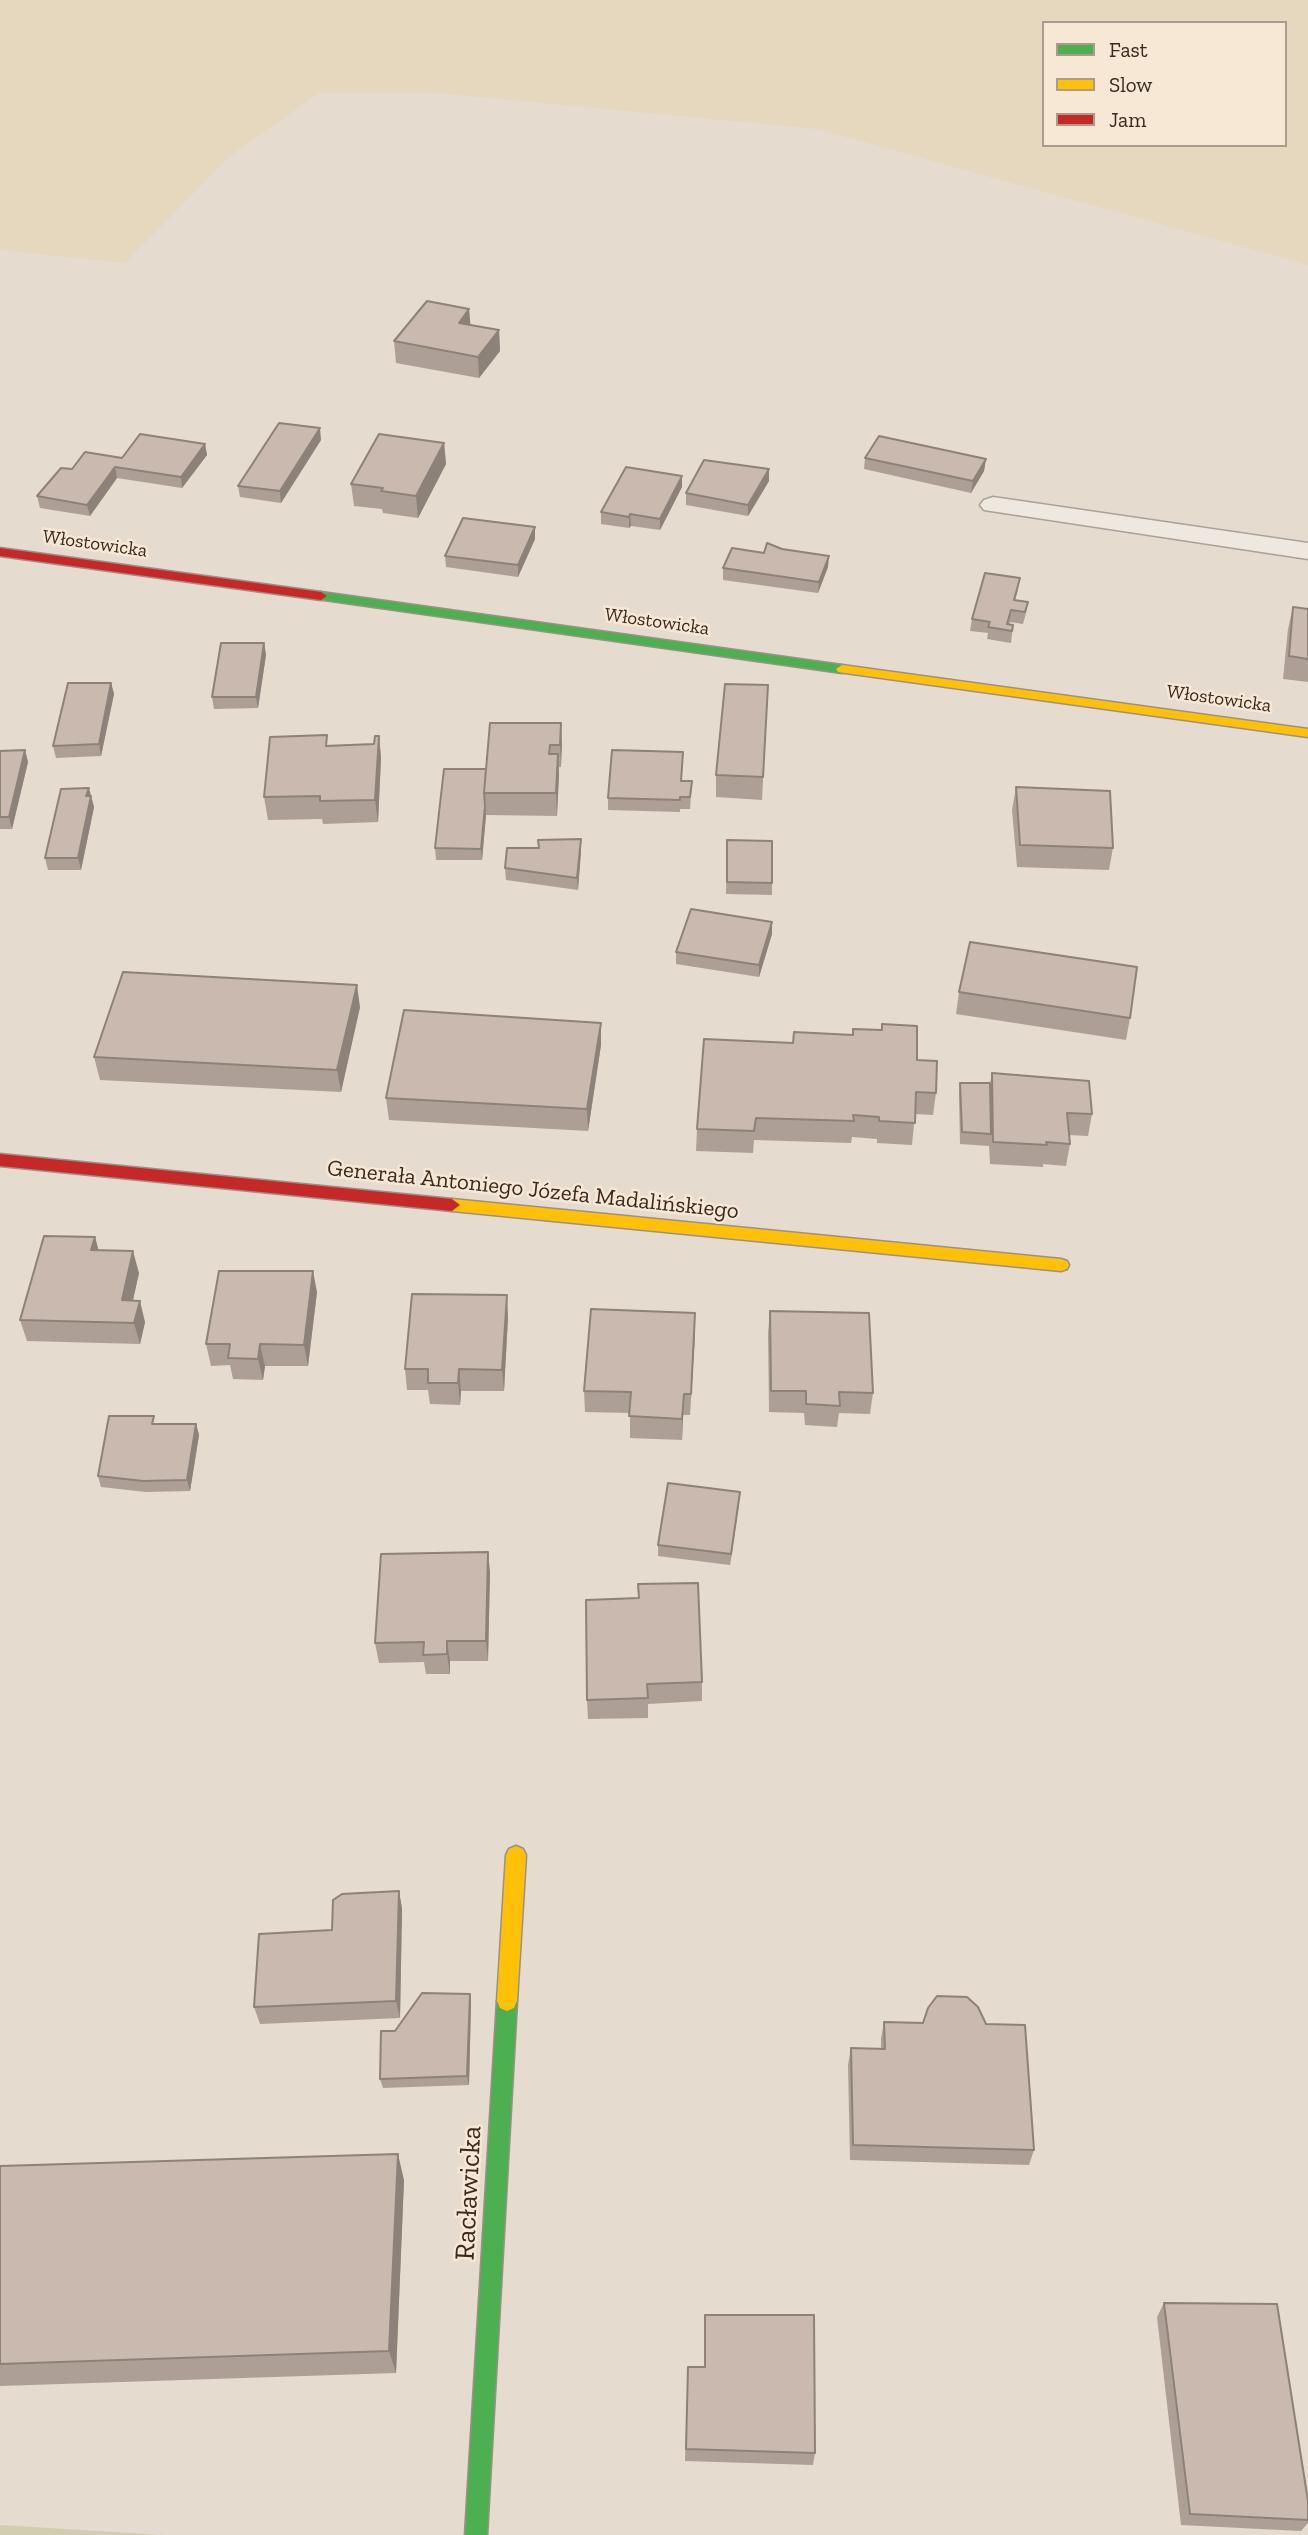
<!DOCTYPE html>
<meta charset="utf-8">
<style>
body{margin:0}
#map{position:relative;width:1308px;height:2535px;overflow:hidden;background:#e5dbcf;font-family:"Zilla Slab",serif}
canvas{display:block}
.legend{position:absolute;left:1042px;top:21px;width:245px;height:126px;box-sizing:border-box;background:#f7e8d5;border:2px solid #ac9b8c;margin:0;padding:9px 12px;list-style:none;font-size:21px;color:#3b281f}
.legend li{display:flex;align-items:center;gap:14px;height:35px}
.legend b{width:35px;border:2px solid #ac9b8c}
</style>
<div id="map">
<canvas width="1308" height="2535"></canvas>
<ul class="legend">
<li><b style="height:9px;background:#4caf50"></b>Fast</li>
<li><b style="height:9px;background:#ffc107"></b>Slow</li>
<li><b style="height:9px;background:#c62828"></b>Jam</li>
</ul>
</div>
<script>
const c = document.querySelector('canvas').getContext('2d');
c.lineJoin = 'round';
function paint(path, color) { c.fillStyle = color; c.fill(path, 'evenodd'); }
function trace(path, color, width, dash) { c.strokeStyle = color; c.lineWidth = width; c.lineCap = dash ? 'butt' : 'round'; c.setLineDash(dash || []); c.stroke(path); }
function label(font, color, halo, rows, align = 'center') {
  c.font = font + ' "Zilla Slab",serif'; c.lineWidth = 5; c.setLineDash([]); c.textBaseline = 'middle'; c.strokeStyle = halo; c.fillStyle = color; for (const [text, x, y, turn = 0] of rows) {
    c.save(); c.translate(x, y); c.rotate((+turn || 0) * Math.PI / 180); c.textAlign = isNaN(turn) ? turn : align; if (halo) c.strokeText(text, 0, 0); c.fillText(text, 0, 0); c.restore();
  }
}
const farmland = new Path2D(`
 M 0,0 L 1308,0 L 1308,265 L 817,129 L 437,93 L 319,93 L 229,157 L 125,263 L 0,250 ZM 1044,23 L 1285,23 L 1285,145 L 1044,145 Z`);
const cemetery = new Path2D(`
 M 0,2525 L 164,2535 L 0,2535 Z`);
const lane = new Path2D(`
 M 993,497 L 1308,543 L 1308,559 L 984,510 L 980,505 L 984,500 Z`);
const fast = new Path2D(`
 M 321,592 L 842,665 L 848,669 L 842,673 L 317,599 L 317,593 Z
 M 507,1991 L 514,1994 L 517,2001 L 487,2535 L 465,2535 L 497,2001 L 500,1994 Z`);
const slow = new Path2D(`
 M 842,665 L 1308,729 L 1308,737 L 838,672 L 836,669 Z
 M 452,1199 L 1061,1259 L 1067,1261 L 1069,1265 L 1067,1269 L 1061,1271 L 452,1211 L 444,1205 Z
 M 516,1846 L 523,1849 L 526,1855 L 517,2001 L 514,2008 L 507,2011 L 500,2008 L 497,2001 L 506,1855 L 509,1849 Z`);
const jam = new Path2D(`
 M 0,548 L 321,592 L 327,596 L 321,600 L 0,556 Z
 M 0,1154 L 452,1199 L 460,1205 L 452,1211 L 0,1166 Z`);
const wall = new Path2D(`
 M 469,309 L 470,325 L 499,330 L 500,351 L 479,378 L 396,363 L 394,341 Z
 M 321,440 L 281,503 L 240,497 L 238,486 Z
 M 444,443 L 446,464 L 418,518 L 383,513 L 382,509 L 354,506 L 351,484 Z
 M 205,444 L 207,455 L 182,488 L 117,478 L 90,516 L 40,508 L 37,496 L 72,469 L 122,458 Z
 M 865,458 L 986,459 L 984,471 L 971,493 L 864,469 Z
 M 769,481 L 748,516 L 686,505 L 686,493 Z
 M 682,487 L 660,530 L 631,526 L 629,528 L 601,524 L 601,512 Z
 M 535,527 L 535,539 L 518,577 L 446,567 L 445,556 Z
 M 764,553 L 828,567 L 818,593 L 723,580 L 723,568 Z
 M 1018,590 L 1015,600 L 1028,602 L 1026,613 L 1023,624 L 1010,622 L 1009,625 L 1013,625 L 1011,643 L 987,639 L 988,633 L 970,631 L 972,619 Z
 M 1293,607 L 1308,609 L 1308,682 L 1283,679 L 1288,629 Z
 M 264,643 L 266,655 L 258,708 L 214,709 L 212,697 Z
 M 111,683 L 114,694 L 101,756 L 56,758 L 53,746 Z
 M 768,685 L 762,800 L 716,797 L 716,775 Z
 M 561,723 L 561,767 L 559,767 L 557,816 L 486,815 L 482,860 L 436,860 L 435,848 L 486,769 Z
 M 379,736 L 381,758 L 378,822 L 323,824 L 322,819 L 268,820 L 264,797 L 328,745 L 374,744 Z
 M 25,750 L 28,762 L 12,829 L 0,829 L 0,751 Z
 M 682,781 L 692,781 L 690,809 L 680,809 L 680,812 L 608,810 L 608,798 Z
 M 1016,787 L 1113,848 L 1109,870 L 1017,867 L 1012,810 Z
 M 90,796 L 94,807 L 81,870 L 48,870 L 45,858 Z
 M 727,840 L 772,883 L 772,895 L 726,894 Z
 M 581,851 L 578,890 L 506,880 L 505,868 Z
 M 772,934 L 759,977 L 676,964 L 676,952 Z
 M 959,992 L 1130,1018 L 1126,1040 L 956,1014 Z
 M 360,1007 L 341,1092 L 100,1080 L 94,1057 Z
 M 601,1023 L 601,1045 L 588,1131 L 389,1120 L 386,1098 Z
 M 917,1060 L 936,1093 L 933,1115 L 915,1114 L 912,1145 L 877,1143 L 877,1139 L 852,1137 L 851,1143 L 754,1140 L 753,1153 L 696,1151 L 697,1129 Z
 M 992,1073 L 1092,1114 L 1088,1136 L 1069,1135 L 1070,1144 L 1066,1166 L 1043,1164 L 1043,1167 L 990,1164 L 989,1144 L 989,1146 L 960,1144 L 959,1095 L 960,1083 L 990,1083 Z
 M 95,1237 L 98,1250 L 139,1273 L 133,1300 L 145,1322 L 140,1344 L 27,1341 L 20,1320 Z
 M 317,1292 L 308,1366 L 265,1366 L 263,1380 L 233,1379 L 230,1365 L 211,1366 L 206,1344 Z
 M 770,1311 L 873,1393 L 870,1414 L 839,1413 L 837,1427 L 805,1425 L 804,1413 L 769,1412 L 768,1333 Z
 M 695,1313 L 690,1415 L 683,1415 L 682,1440 L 630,1438 L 630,1413 L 585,1412 L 584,1391 Z
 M 508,1317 L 504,1391 L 461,1391 L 460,1405 L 430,1404 L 428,1390 L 407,1390 L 405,1369 Z
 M 156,1424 L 196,1424 L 199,1435 L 190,1491 L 146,1492 L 101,1487 L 98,1476 Z
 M 739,1503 L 730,1565 L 658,1556 L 658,1545 Z
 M 490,1572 L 488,1661 L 450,1661 L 450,1674 L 426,1674 L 424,1662 L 379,1663 L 375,1643 Z
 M 638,1584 L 702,1682 L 702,1701 L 648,1704 L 648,1718 L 588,1719 L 587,1700 L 638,1598 Z
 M 399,1891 L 402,1909 L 400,2018 L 260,2024 L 254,2007 L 332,1930 Z
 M 471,2003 L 469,2085 L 383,2088 L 380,2079 L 395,2031 Z
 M 884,2022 L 1034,2150 L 1029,2165 L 850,2160 L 848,2065 L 851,2048 L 881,2049 L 881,2039 Z
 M 0,2166 L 404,2180 L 396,2373 L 0,2386 Z
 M 1164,2303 L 1308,2501 L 1308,2523 L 1301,2531 L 1181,2525 L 1157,2317 Z
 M 705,2315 L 815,2453 L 813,2465 L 685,2461 L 688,2367 L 704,2367 Z`);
const shadedWall = new Path2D(`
 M 469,309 L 471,330 L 459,323 Z
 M 499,330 L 500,351 L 479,378 L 478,357 Z
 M 320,428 L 321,440 L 281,503 L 280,491 Z
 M 444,443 L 446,464 L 418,518 L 416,496 Z
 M 205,444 L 207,455 L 182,488 L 181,477 Z
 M 986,459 L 984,471 L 971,493 L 973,481 Z
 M 115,467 L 117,478 L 90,516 L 87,505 Z
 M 769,469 L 769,481 L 748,516 L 748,505 Z
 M 682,476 L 682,487 L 660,530 L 660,519 Z
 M 630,514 L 631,526 L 629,528 L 629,517 Z
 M 535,527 L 535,539 L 518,577 L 518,565 Z
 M 829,556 L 828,567 L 818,593 L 819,582 Z
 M 264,643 L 266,655 L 258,708 L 256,697 Z
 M 111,683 L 114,694 L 101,756 L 99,744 Z
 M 561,723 L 562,745 L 561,767 L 560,745 Z
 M 379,736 L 381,758 L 378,822 L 375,800 Z
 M 25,750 L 28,762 L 12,829 L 9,817 Z
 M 558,754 L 559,776 L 557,816 L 556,793 Z
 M 89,788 L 94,807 L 81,870 L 78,858 L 86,796 Z
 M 485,806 L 486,815 L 482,860 L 481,849 Z
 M 581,839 L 581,851 L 578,890 L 577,878 Z
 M 772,922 L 772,934 L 759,977 L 759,965 Z
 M 357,985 L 360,1007 L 341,1092 L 337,1070 Z
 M 601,1023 L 601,1045 L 588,1131 L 587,1109 Z
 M 95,1237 L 101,1259 L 91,1250 Z
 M 133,1251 L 139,1273 L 128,1322 L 122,1300 Z
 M 313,1271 L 317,1292 L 308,1366 L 304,1345 Z
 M 507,1295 L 508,1317 L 504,1391 L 502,1370 Z
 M 140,1301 L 145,1322 L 140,1344 L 134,1323 Z
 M 695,1313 L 695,1335 L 690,1415 L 691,1394 Z
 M 260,1344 L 265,1366 L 263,1380 L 258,1359 Z
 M 459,1369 L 461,1391 L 460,1405 L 458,1383 Z
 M 684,1394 L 683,1415 L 682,1440 L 682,1419 Z
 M 196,1424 L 199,1435 L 190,1491 L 187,1480 Z
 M 740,1492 L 739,1503 L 730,1565 L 731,1554 Z
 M 488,1552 L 490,1572 L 488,1661 L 486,1641 Z
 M 447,1641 L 450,1661 L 450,1674 L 447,1654 Z
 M 399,1891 L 402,1909 L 400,2018 L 396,2001 Z
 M 470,1994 L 471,2003 L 469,2085 L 467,2076 Z
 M 398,2154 L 404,2180 L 396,2373 L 389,2351 Z`);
const building = new Path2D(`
 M 427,301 L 469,309 L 459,323 L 499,330 L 478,357 L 394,341 Z
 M 279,423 L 320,428 L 280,491 L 238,486 Z
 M 140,434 L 205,444 L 181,477 L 115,467 L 87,505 L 37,496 L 61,468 L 72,469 L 85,452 L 122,458 Z
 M 379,434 L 444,443 L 416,496 L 381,491 L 383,488 L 351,484 Z
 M 879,436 L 986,459 L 973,481 L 865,458 Z
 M 704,460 L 769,469 L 748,505 L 686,493 Z
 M 626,467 L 682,476 L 660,519 L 630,514 L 629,517 L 601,512 Z
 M 463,518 L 535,527 L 518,565 L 445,556 Z
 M 767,543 L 782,549 L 829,556 L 819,582 L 723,568 L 732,548 L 764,553 Z
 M 985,573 L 1020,578 L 1014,600 L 1028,602 L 1025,612 L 1011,610 L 1007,624 L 1013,625 L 1012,631 L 988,627 L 990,622 L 972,619 Z
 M 1293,607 L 1308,609 L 1308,659 L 1289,656 Z
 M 221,643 L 264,643 L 256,697 L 212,697 Z
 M 68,683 L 111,683 L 99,744 L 53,746 Z
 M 725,684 L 768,685 L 763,777 L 716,775 Z
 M 490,723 L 561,723 L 560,745 L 550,745 L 549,754 L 558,754 L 556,793 L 484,793 Z
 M 327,735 L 326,746 L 374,744 L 375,736 L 379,736 L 375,800 L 320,801 L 320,796 L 264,797 L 270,737 Z
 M 25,750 L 9,817 L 0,817 L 0,751 Z
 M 612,750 L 683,752 L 681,781 L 692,781 L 690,797 L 680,797 L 680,800 L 608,798 Z
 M 444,769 L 486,769 L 484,793 L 485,806 L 481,849 L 435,848 Z
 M 1016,787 L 1110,791 L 1113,848 L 1020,845 Z
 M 89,788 L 86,796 L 91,796 L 78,858 L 45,858 L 61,789 Z
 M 581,839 L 577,878 L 505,868 L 507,848 L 539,848 L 538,840 Z
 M 727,840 L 772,841 L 772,883 L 727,882 Z
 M 691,909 L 772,922 L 759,965 L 676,952 Z
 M 970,942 L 1137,967 L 1130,1018 L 959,992 Z
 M 123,972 L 357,985 L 337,1070 L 94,1057 Z
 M 404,1010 L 601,1023 L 587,1109 L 386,1098 Z
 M 882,1024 L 917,1026 L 917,1060 L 937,1061 L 936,1093 L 916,1092 L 915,1123 L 879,1121 L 879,1117 L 853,1115 L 854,1121 L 756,1118 L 754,1131 L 697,1129 L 704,1039 L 793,1043 L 794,1032 L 853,1035 L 853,1029 L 882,1030 Z
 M 992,1073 L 1089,1081 L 1092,1114 L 1067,1113 L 1070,1144 L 1046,1142 L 1047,1145 L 993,1142 Z
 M 960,1083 L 990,1083 L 991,1134 L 962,1132 Z
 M 44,1236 L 95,1237 L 91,1250 L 133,1251 L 122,1300 L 140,1301 L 134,1323 L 20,1320 Z
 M 219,1271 L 313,1271 L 304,1345 L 260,1344 L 258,1359 L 228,1358 L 230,1344 L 206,1344 Z
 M 412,1294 L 507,1295 L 502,1370 L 459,1369 L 458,1383 L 428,1383 L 428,1369 L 405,1369 Z
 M 591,1309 L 695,1313 L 691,1394 L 684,1394 L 682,1419 L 629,1416 L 631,1392 L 584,1391 Z
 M 770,1311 L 869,1313 L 873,1393 L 839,1392 L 840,1406 L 806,1404 L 806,1391 L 771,1391 Z
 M 109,1416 L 154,1416 L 152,1424 L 196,1424 L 187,1480 L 143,1481 L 98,1476 Z
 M 668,1483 L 740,1492 L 731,1554 L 658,1545 Z
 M 488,1552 L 486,1641 L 447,1641 L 447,1654 L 423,1655 L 424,1642 L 375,1643 L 381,1554 Z
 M 698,1583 L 702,1682 L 647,1684 L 648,1698 L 587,1700 L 586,1600 L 639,1598 L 638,1584 Z
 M 399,1891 L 396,2001 L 254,2007 L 259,1934 L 332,1930 L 333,1900 L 342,1894 Z
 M 422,1993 L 470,1994 L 467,2076 L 380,2079 L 381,2031 L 395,2031 Z
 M 937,1996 L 967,1997 L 978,2007 L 986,2024 L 1025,2025 L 1034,2150 L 853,2145 L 851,2048 L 885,2049 L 884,2022 L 923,2023 L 928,2008 Z
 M 398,2154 L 389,2351 L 0,2364 L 0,2166 Z
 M 1164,2303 L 1277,2304 L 1308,2501 L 1308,2520 L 1190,2514 Z
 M 705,2315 L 814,2315 L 815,2453 L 686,2449 L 688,2367 L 705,2367 Z`);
const farStreetnames = [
 ["Włostowicka",95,544,8],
 ["Włostowicka",657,622,8],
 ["Włostowicka",1219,699,8]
];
const streetNames = [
 ["Generała Antoniego Józefa Madalińskiego",533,1190,6]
];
const nearStreetnames = [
 ["Racławicka",469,2193,-87]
];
paint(farmland, '#e5d8bf');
paint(cemetery, '#d2cdb1');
trace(lane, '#aba198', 3);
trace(fast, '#9b9088', 3);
trace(slow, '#9b9088', 3);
trace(jam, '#9b9088', 3);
paint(lane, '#eee8e1');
paint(fast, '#4caf50');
paint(slow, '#ffc107');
paint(jam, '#c62828');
paint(wall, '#ae9f96');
paint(shadedWall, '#8d827a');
paint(building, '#cab9af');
trace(building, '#8d827a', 2);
label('19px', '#3b281f', '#f7e8d5', farStreetnames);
label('23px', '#3b281f', '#f7e8d5', streetNames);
label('28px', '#3b281f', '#f7e8d5', nearStreetnames);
</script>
